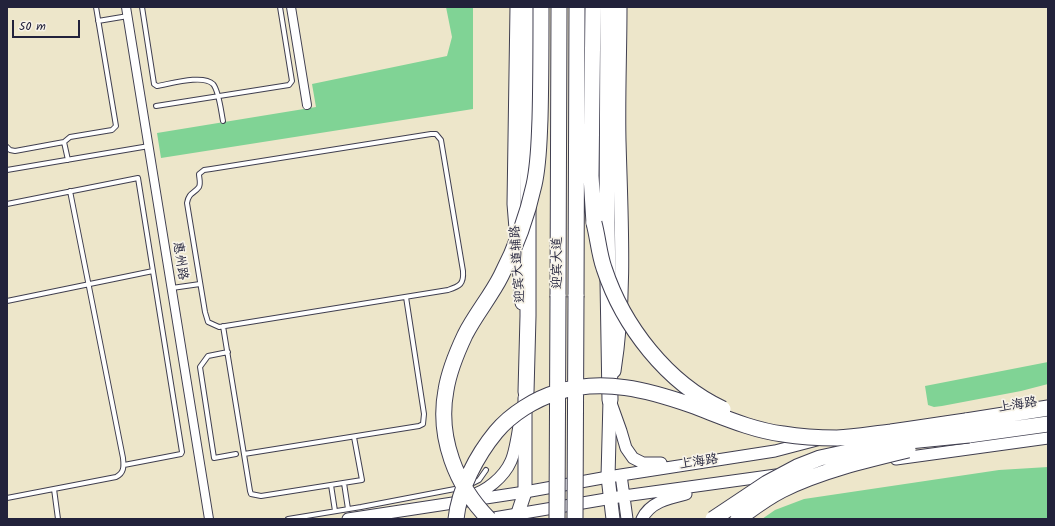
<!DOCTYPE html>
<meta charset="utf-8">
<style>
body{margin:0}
#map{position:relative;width:1055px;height:526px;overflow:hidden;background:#ede6ca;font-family:Kalam,sans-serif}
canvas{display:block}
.frame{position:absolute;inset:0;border:8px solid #22223b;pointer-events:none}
.scale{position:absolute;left:12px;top:20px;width:68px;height:18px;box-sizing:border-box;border:2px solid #22223b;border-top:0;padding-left:5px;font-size:12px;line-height:14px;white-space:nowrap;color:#22223b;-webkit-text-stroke:3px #f7f3e8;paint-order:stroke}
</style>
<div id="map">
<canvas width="1055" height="526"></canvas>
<div class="frame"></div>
<div class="scale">50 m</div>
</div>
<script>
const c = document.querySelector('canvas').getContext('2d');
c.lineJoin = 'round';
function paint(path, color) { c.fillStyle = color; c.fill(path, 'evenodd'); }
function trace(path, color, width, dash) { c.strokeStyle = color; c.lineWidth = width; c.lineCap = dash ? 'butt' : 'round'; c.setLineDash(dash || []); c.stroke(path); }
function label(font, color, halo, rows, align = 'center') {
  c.font = font + ' Kalam,"LXGW WenKai TC",sans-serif'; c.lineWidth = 3.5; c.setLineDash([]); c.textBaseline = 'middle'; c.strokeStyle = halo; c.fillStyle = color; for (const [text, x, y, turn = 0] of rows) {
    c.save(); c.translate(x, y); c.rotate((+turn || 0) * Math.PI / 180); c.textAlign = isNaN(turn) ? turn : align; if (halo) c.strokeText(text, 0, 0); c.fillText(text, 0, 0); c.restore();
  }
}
const green = new Path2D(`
 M 446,7 L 473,7 L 473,109 L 161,158 L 157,133 L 316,107 L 312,84 L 447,56 L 452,37 Z
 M 1048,362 L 1048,384 L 1021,391 L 942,406 L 934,407 L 928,405 L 925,386 Z
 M 1048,467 L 1048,519 L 762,519 L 775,510 L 804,499 L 999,470 Z`);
const lane = new Path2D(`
 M 142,7 L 154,84 L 157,86 C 170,84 203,74 213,84 C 219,91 221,111 223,121
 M 98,21 L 128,16
 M 156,106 L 289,85 L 292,81 L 291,75 L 280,7
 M 431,134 L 436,134 L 441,140 L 463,271 C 464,284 460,286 448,290 L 219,327 L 208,322 L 205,312 L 187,203 C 189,192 194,194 199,187 C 201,183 199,178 199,174 L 204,170 L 211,169 Z
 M 64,142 L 68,160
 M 7,147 L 10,150 L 15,151 L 64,142 L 70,137 L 112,130 L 116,126 L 96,7
 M 7,170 L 149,146
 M 7,204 L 138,178 L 182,452 L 181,454 L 124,465
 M 172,288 L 200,284
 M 7,301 L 153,271
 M 223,326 L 250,491 L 251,494 L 261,496 L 362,480 L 354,437
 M 228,352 L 208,356 L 200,367 L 214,458 L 236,454
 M 244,454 L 419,426 L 423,424 L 424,414 L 406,297
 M 344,483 L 348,509
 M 331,485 L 335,511
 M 469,485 L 479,480 L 486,470
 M 54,489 L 58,519
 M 7,498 L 116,477 C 124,473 124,467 123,458 L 70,191
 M 288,519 L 361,507 L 460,488`);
const street = new Path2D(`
 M 126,7 L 209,519
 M 291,7 L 307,105`);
const secondary = new Path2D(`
 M 611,403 L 621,431 L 626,448 L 633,458 L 643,463 L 661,463
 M 896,459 L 1048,438
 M 621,475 L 627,519
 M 469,496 C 486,492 504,477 511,461 C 516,450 519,425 521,412
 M 348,519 L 525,492 L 608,477 L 775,451 L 817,440
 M 488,519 L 624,496 L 776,475
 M 642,519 C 650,502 669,498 686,494`);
const primary = new Path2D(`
 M 517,7 L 514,204 L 522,303
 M 614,371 C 626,295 621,217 619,141 C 618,96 620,51 620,7
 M 611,390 L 610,400 L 608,477 L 613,519
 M 516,519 L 525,492 L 525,398`);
const highway = new Path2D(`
 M 593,7 L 591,176 L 594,223
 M 608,7 L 607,222 L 610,400
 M 558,296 L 559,7
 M 576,296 L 577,7
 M 526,392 L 528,316 L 528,7
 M 966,421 L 1048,408
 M 969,435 L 1048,424`);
const highwayBridge = new Path2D(`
 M 594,223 C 598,238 599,254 604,268 C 623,326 667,383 723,409
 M 456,519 C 459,489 477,455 496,432 C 511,414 535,399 558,392 C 603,378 648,390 691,405 C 721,416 751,430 783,434 C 801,437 819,438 837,438 C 855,437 873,434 891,432 C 916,428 941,425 966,421
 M 489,519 C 456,486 437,437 446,390 C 449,371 457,352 465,335 C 475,315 491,296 501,276 C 516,247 527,217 534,185 C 539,163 539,141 540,119 C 541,82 541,44 541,7
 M 557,519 L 558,296
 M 575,519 L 576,296
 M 713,519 L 767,483 L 797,467 L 820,458 L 889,443 L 969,435
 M 738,519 C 752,509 766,498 782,490 C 820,471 866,460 908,450`);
const streetNames = [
 ["惠州路",179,261,81],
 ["迎宾大道",559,263,-90],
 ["迎宾大道辅路",519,264,-94],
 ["上海路",1018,406,-9],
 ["上海路",699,463,-9]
];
paint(green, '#80d395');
trace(lane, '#403f50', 6);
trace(street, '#403f50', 10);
trace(secondary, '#403f50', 13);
trace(primary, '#403f50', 15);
trace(highway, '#403f50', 17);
trace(lane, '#fff', 4);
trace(street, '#fff', 8);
trace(secondary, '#fff', 11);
trace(primary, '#fff', 13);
trace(highway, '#fff', 15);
trace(highwayBridge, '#403f50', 17, []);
trace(highwayBridge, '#fff', 15);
label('13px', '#22223b', '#f7f3e8', streetNames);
</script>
